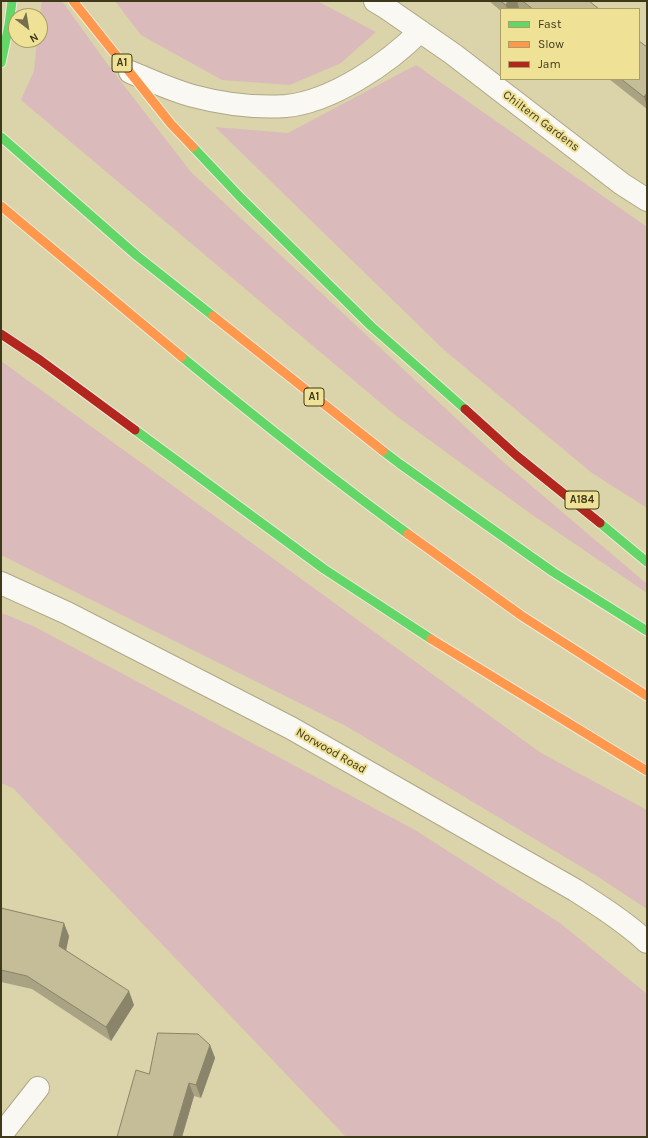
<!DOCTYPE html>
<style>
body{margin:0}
#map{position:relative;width:648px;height:1138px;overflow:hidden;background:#dbd3aa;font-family:Karla,sans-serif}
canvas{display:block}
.frame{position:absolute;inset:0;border:2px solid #3f391b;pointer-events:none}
.legend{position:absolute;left:500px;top:8px;width:140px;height:72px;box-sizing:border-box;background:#efe196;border:1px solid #a99e65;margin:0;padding:5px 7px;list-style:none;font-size:12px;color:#3f391b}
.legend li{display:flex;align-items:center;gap:8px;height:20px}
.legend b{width:20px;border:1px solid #a99e65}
.north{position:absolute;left:8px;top:8px;width:40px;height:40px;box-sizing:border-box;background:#efe196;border:1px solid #a99e65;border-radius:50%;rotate:149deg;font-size:11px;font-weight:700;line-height:16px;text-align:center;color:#3f391b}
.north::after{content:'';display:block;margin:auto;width:14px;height:18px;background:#766f4d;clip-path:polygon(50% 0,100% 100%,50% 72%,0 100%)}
</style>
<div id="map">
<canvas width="648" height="1138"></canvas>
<div class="frame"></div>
<ul class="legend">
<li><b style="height:5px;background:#63d668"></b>Fast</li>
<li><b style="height:5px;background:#ff974d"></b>Slow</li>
<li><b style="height:5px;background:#b3261e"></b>Jam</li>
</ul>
<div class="north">N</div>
</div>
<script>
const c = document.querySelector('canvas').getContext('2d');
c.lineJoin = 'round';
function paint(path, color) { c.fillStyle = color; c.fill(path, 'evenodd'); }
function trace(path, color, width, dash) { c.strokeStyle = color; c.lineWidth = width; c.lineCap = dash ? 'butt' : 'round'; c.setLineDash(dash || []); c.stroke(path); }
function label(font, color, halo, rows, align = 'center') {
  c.font = font + ' Karla,sans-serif'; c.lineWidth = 4; c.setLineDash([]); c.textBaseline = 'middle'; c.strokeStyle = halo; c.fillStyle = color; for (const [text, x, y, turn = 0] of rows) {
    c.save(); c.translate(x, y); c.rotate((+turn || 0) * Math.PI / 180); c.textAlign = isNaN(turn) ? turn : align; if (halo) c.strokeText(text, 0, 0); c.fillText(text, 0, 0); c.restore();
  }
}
const green = new Path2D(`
 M 42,1 L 62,1 L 108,65 L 191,172 L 501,460 L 647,584 L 647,593 L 531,514 L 395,415 L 21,100 L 34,71 L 37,40 L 40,40 L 40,16 Z
 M 115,1 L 317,1 L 376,32 L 341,63 L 290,85 L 222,80 L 141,35 Z
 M 416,65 L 647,227 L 647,508 L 592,473 L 443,349 L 215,127 L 288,133 Z
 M 1,361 L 541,753 L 647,810 L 647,909 L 595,875 L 346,726 L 1,555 Z
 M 1,613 L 7,615 L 35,627 L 415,830 L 560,923 L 647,994 L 647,1137 L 346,1137 L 13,788 L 1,783 Z`);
const street = new Path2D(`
 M 375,1 L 385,7 L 453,54 L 622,184 L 647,200
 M 130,72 C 150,80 171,90 193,96 C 223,104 255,108 286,106 C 331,102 389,63 420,31
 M 1,583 L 67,613 L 291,728 L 575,890 C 600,906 625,922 647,942
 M 1,1135 L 38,1088`);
const fast = new Path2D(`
 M 1,63 L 9,25 L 12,1
 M 1,137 L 136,255 L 213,316
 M 193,147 L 242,199 L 371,326 L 465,409
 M 182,357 C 256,418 331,478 408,534
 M 135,430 L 324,569 L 431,639
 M 383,451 L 400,464 L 553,572 L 647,631
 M 600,523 L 647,562`);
const slow = new Path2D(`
 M 73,1 L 171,124 L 193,147
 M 1,206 L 182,357
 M 213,316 L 383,451
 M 408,534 L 522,616 L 647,696
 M 431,639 L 647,771`);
const jam = new Path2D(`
 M 1,334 L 40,360 L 135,430
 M 465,409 L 517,456 L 600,523`);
const wall = new Path2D(`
 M 489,1 L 589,1 L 599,9 L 521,9 L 519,8 L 518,9 L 501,9 L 501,11 Z
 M 647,47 L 647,109 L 609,79 L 639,79 Z
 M 1,908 L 69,936 L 66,951 L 134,1005 L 111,1041 L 32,989 L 1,982 Z
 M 210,1045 L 215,1058 L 201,1098 L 194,1096 L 182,1137 L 117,1137 L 149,1074 Z`);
const shadedWall = new Path2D(`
 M 508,1 L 517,1 L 519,8 L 518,9 L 507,9 L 506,5 Z
 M 647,93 L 647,106 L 644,97 Z
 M 64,923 L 69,936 L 64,960 L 59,946 Z
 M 129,991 L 134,1005 L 111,1041 L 106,1027 Z
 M 210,1045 L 215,1058 L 201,1098 L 196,1085 Z
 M 189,1083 L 194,1096 L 182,1137 L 173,1137 Z`);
const building = new Path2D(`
 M 501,1 L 508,1 L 506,5 Z
 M 523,1 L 589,1 L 599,9 L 533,9 Z
 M 639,41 L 647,47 L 647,93 L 644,97 L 621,79 L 639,79 Z
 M 1,908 L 64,923 L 59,946 L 129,991 L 106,1027 L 27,976 L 1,970 Z
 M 158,1033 L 198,1034 L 210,1045 L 196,1085 L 189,1083 L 173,1137 L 117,1137 L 136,1070 L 149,1074 Z`);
const shields = [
 [122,63,20],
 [314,397,20],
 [582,500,34]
];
const shieldNames = [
 ["A1",122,63],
 ["A1",314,397],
 ["A184",582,500]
];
const streetNames = [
 ["Chiltern Gardens",541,121,37],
 ["Norwood Road",331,751,30]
];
paint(green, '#dababb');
trace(street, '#aea888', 24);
trace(fast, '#efebd9', 11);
trace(slow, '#efebd9', 11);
trace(jam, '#efebd9', 11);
trace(street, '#faf8f2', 22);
trace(fast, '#63d668', 9);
trace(slow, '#ff974d', 9);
trace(jam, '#b3261e', 9);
paint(wall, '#a9a383');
paint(shadedWall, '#89846a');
paint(building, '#c4bd98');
trace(building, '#89846a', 1);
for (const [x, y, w] of shields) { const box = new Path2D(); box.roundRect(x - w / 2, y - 9, w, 18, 3); c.fillStyle = '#efe196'; c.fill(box); trace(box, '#3f391b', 1); }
label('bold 11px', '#3f391b', null, shieldNames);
label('12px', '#3f391b', '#efe196', streetNames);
</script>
